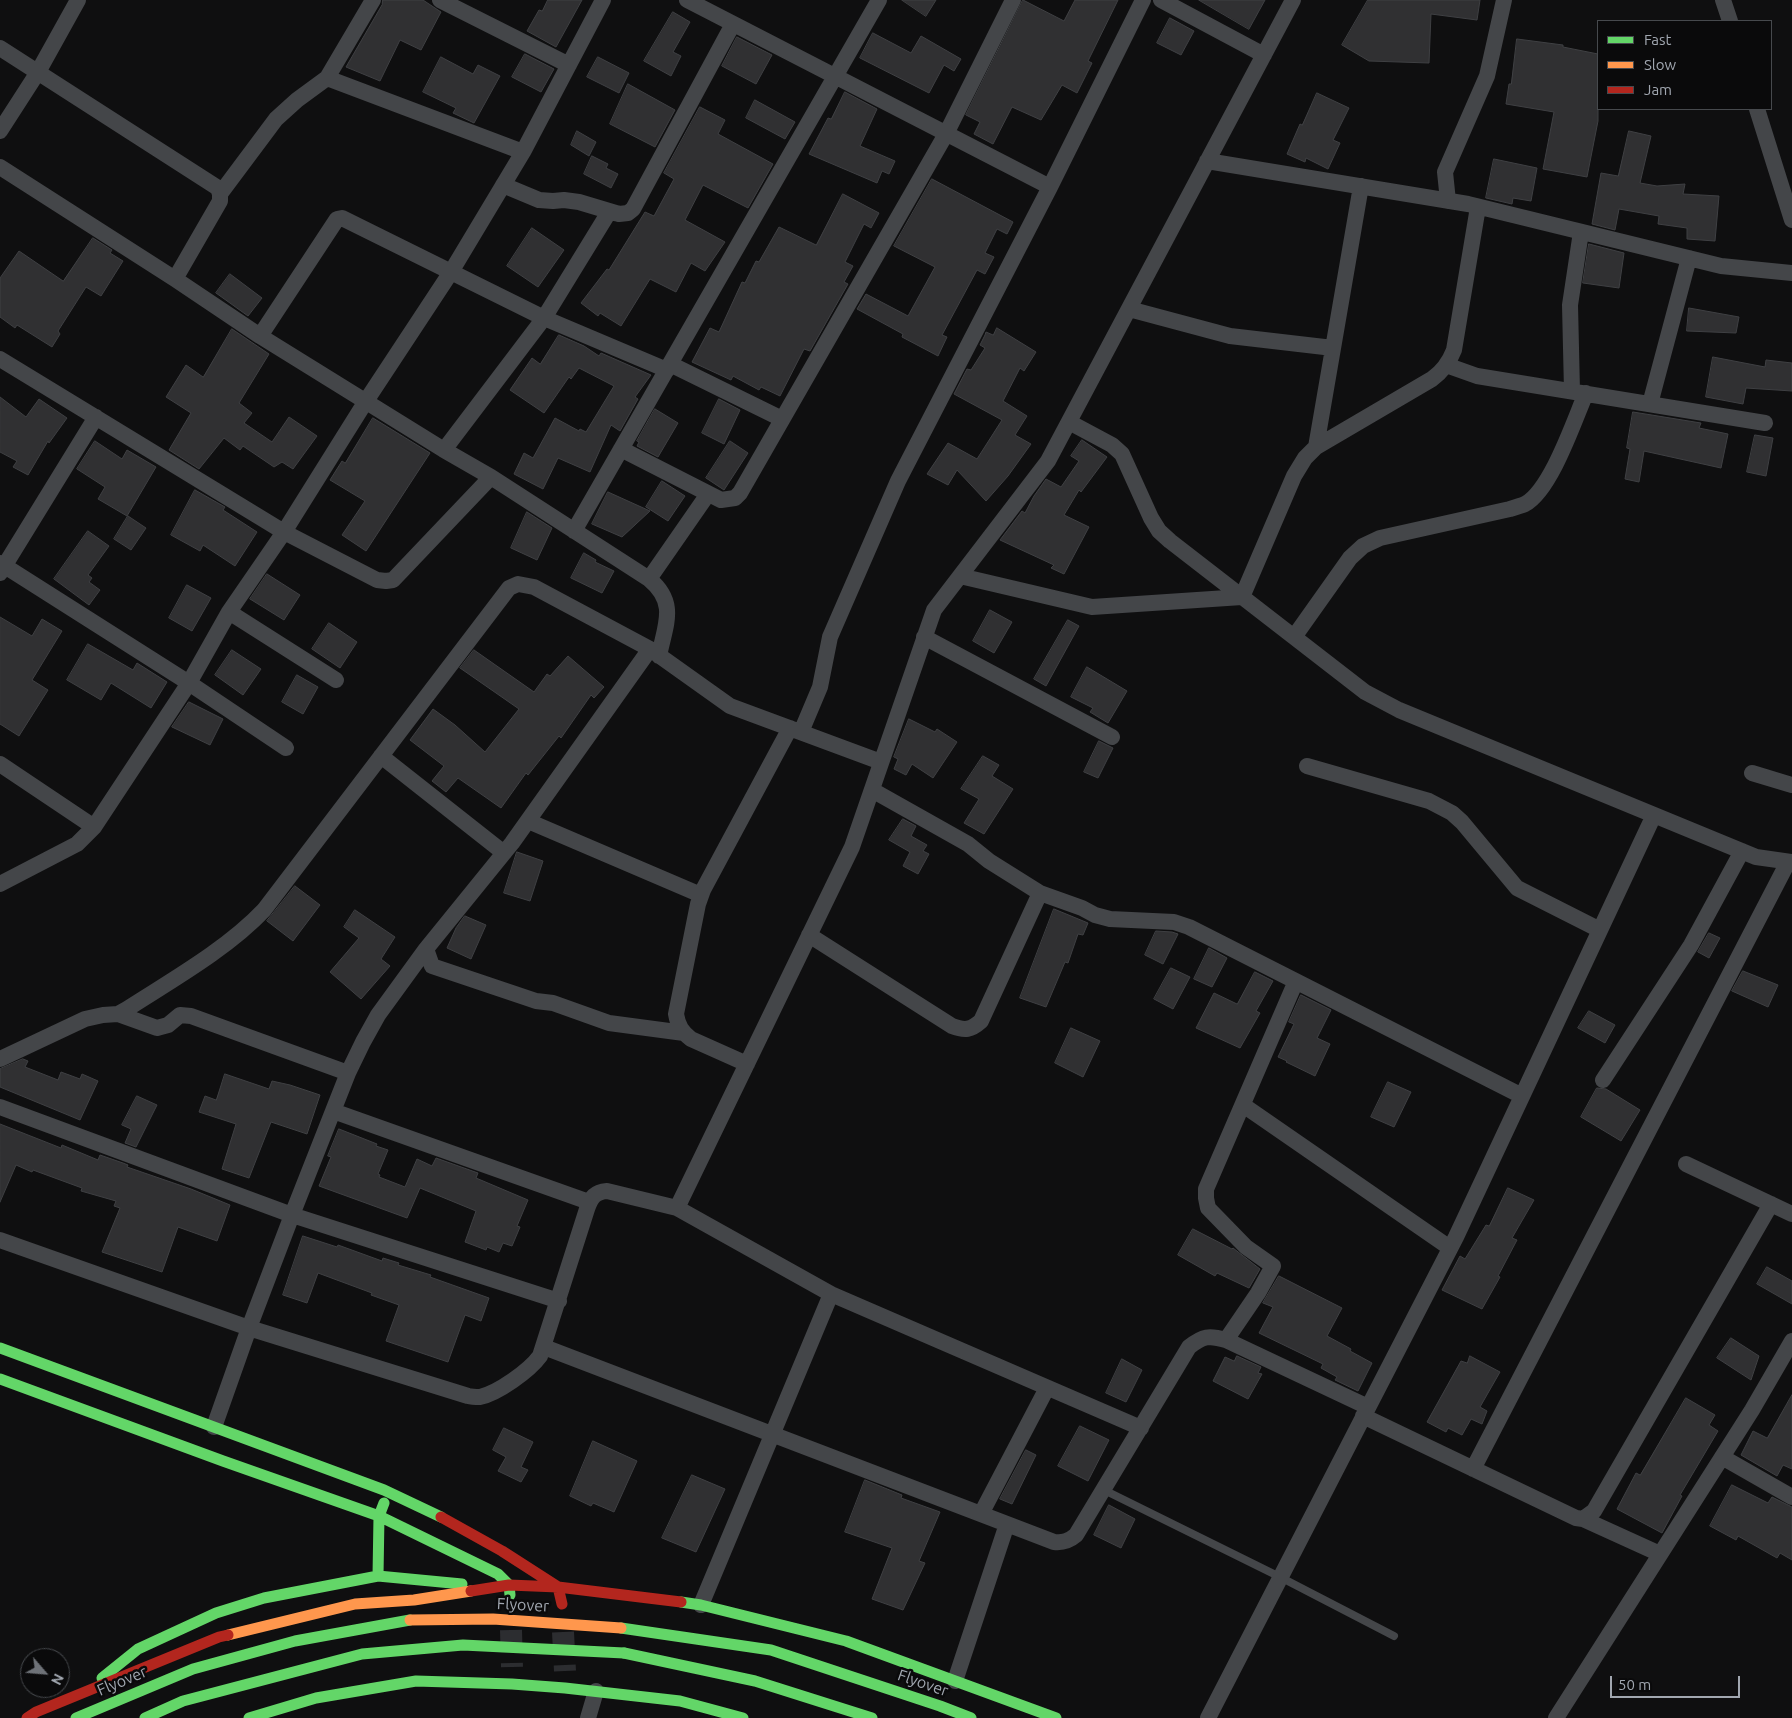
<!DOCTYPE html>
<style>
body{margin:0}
#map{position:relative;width:1792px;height:1718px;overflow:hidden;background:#0f0f10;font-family:Ubuntu,sans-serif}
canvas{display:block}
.legend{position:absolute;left:1597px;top:20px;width:175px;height:90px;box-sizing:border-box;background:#0a0a0b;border:1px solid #46494d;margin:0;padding:6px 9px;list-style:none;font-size:15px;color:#a1a7b0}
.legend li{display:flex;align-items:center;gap:10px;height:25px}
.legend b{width:25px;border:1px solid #46494d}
.north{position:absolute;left:20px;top:1648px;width:50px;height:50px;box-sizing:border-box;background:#0a0a0b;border:1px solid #46494d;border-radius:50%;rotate:117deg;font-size:14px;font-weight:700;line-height:20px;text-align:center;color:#a1a7b0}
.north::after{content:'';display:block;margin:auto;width:18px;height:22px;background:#6e7278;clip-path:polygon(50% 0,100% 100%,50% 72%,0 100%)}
.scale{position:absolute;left:1610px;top:1676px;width:130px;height:22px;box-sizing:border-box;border:2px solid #a1a7b0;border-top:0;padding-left:6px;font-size:15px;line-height:18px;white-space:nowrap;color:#a1a7b0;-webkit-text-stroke:4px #0a0a0b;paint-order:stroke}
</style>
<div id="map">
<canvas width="1792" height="1718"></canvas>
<ul class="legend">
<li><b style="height:6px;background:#63d668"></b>Fast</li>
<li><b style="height:6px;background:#ff974d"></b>Slow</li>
<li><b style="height:6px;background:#b3261e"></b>Jam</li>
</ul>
<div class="north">N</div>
<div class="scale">50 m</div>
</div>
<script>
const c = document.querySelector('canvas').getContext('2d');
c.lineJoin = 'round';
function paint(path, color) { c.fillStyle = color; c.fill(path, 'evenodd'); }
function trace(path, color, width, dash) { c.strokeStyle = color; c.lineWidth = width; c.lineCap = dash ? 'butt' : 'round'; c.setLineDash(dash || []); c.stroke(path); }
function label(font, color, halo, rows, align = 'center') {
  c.font = font + ' Ubuntu,sans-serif'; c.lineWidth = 5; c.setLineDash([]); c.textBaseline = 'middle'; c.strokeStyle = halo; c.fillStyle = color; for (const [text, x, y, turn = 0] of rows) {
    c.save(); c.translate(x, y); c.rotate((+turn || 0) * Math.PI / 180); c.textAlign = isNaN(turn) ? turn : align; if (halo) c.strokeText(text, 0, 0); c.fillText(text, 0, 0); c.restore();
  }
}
const building = new Path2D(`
 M 383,0 L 423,0 L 441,12 L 421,50 L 400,40 L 380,81 L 346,67 L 382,5 Z
 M 548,0 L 582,0 L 556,47 L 527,31 L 539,10 L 542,11 Z
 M 902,0 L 936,0 L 926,16 Z
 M 1023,0 L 1064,21 L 1075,0 L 1118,0 L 1088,61 L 1092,63 L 1077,93 L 1062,85 L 1041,120 L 1012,107 L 993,144 L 974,134 L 980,122 L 966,115 Z
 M 1199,0 L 1265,0 L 1249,29 Z
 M 1368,0 L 1480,0 L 1477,20 L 1431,14 L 1429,63 L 1369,61 L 1342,45 Z
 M 673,12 L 690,22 L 673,52 L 681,56 L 671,76 L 644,61 Z
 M 1170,18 L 1194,31 L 1181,55 L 1157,43 Z
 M 873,33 L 911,53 L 921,36 L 961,59 L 954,71 L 944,65 L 929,93 L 860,58 Z
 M 737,37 L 772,55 L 756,84 L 722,66 Z
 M 1517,39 L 1563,45 L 1563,47 L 1598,54 L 1598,121 L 1587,177 L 1543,169 L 1554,112 L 1506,104 L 1509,84 L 1511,84 Z
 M 525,54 L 554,69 L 541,92 L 512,77 Z
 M 441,57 L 473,74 L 478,65 L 500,76 L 474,123 L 453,113 L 456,108 L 423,92 Z
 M 598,57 L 629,73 L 619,93 L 587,77 Z
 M 628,84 L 675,110 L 655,147 L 610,124 Z
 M 845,92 L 877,109 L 860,146 L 895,161 L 889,174 L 882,171 L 877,183 L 809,154 L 828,118 L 831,119 Z
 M 1317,93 L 1349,108 L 1333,140 L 1340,143 L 1328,169 L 1306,158 L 1305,162 L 1287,154 L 1300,124 L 1302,125 Z
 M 755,100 L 795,122 L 785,139 L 746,118 Z
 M 700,107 L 725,120 L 718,134 L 773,164 L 748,208 L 703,185 L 685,220 L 725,242 L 705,271 L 691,263 L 676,292 L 650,279 L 621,326 L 600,313 L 598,316 L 581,303 L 607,269 L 609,270 L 645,212 L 654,216 L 674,179 L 664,173 Z
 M 577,131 L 596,142 L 589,156 L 571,145 Z
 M 1629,131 L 1651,136 L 1640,183 L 1657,186 L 1685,184 L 1683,194 L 1719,196 L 1715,241 L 1687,239 L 1687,228 L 1658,224 L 1659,216 L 1619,209 L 1615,230 L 1592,224 L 1601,173 L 1618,176 Z
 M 592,156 L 608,164 L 606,168 L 618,174 L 611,188 L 584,174 Z
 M 1494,159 L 1537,168 L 1531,201 L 1513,198 L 1512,204 L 1486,198 Z
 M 932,179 L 1013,222 L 1007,234 L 997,229 L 985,253 L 994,257 L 985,274 L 977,270 L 942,335 L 947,337 L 938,356 L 902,337 L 903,334 L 857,309 L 866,294 L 908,316 L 935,267 L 894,246 Z
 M 843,194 L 879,213 L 871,228 L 864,224 L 845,262 L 853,266 L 844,282 L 848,284 L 810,351 L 804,349 L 780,396 L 761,387 L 759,390 L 733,376 L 731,380 L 692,362 L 710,328 L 719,332 L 742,282 L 745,283 L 756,261 L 759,262 L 779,227 L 816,245 Z
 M 532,228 L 564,250 L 538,287 L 507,266 Z
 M 93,238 L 112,250 L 110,253 L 123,261 L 101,296 L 86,287 L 58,331 L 60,334 L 52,347 L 17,325 L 15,328 L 0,317 L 0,278 L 19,251 L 63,281 Z
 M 1589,244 L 1624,253 L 1619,288 L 1583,283 Z
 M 230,274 L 262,298 L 248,316 L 216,293 Z
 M 1689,308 L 1739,317 L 1736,333 L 1687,331 Z
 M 997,328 L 1036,352 L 1024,371 L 1020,368 L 1003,401 L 1027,416 L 1015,435 L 1031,444 L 1008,476 L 986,501 L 957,470 L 948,485 L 927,474 L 948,443 L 977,459 L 1002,420 L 954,394 L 967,369 L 971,370 L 985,348 L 980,345 L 985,335 L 986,332 L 993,335 Z
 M 232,329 L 269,354 L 239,403 L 252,413 L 244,423 L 272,442 L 289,417 L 317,436 L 293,469 L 282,462 L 274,467 L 243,446 L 240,450 L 224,438 L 199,469 L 169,450 L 191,413 L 166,397 L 186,365 L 203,377 Z
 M 559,335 L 584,346 L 599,356 L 601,353 L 651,375 L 635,397 L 638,399 L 620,431 L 611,425 L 590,472 L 558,458 L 543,489 L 514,474 L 524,453 L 533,458 L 555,418 L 579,431 L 580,429 L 586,432 L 614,386 L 579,368 L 571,379 L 569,377 L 544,413 L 510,390 L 532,358 L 540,364 Z
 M 1713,357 L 1765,367 L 1766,360 L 1792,363 L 1792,391 L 1746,388 L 1743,404 L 1706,397 Z
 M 0,397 L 26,417 L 39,399 L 67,418 L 49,443 L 48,441 L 28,475 L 13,467 L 17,461 L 0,452 Z
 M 719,399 L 740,410 L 724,444 L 702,433 Z
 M 655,409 L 678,423 L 658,457 L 637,446 L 639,442 L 637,441 Z
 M 1633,412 L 1701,423 L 1699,428 L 1728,434 L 1721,468 L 1644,451 L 1639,482 L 1625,479 L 1630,449 L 1627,448 Z
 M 373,418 L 430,453 L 366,551 L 342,535 L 365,501 L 330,480 L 342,461 L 345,463 Z
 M 1755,435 L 1773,438 L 1766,476 L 1747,472 Z
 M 1082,440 L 1107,457 L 1081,492 L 1079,490 L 1064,515 L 1089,527 L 1064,574 L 1051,568 L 1054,565 L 1000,540 L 1022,511 L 1025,513 L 1034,496 L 1046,479 L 1061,487 L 1079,461 L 1071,456 Z
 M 95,441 L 122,459 L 127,450 L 156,467 L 127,516 L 98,499 L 105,487 L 77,469 Z
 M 730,441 L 748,453 L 724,490 L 706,478 Z
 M 662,481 L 685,496 L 668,521 L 646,507 Z
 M 195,490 L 225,507 L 223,510 L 257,532 L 235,566 L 203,545 L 200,551 L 171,535 Z
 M 608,492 L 650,511 L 622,537 L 592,524 Z
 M 527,512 L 552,528 L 537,560 L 511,548 Z
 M 128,516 L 146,528 L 131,550 L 114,539 Z
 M 88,531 L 109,546 L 88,575 L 92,578 L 89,582 L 100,590 L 89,605 L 54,579 Z
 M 584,553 L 596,560 L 595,562 L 614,571 L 602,593 L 571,578 Z
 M 267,574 L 300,595 L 284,620 L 250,599 Z
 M 187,585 L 211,598 L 192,631 L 169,618 Z
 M 990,610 L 1012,622 L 994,653 L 973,641 Z
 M 0,617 L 32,636 L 42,619 L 62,631 L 32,680 L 48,690 L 19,736 L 0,724 Z
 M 1068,620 L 1079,626 L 1046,686 L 1034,679 Z
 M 329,623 L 357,642 L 340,668 L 312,649 Z
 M 88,644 L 133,670 L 137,663 L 167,682 L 151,708 L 111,683 L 101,700 L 67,680 Z
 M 232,650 L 261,669 L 243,695 L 215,675 Z
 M 474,650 L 534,692 L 547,674 L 550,676 L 568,656 L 604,687 L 594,698 L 591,695 L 561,738 L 559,736 L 528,775 L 526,773 L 501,808 L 458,778 L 446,792 L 432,781 L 444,766 L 410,740 L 433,709 L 455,725 L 485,752 L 519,709 L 460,668 Z
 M 1087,667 L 1127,691 L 1108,723 L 1090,712 L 1093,708 L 1071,697 Z
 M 297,675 L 318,687 L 303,714 L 282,702 Z
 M 189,702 L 223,719 L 210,745 L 172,727 Z
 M 909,719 L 935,732 L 937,729 L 957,742 L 933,778 L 912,764 L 906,775 L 894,769 L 898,759 L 894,757 Z
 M 1099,741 L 1113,748 L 1098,778 L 1084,772 Z
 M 983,756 L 999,765 L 992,776 L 1013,789 L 984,834 L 964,823 L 979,799 L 961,789 Z
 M 903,819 L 916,826 L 911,836 L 927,845 L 923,851 L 929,854 L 918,874 L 903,866 L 910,852 L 889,840 Z
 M 517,852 L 543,861 L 530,901 L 504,893 Z
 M 295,886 L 320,905 L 293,941 L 267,921 Z
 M 1054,909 L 1088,923 L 1083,935 L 1078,934 L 1068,963 L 1065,962 L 1046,1007 L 1020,998 Z
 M 355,910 L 395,937 L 381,959 L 390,966 L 361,999 L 330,972 L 359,938 L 344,927 Z
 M 465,916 L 486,925 L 471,959 L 447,948 L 456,928 Z
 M 1156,931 L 1172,932 L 1178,934 L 1163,964 L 1145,955 Z
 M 1709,933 L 1720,938 L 1709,958 L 1698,952 Z
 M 1209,948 L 1227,958 L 1212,987 L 1194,979 Z
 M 1171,968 L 1190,977 L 1173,1009 L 1154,999 Z
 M 1743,971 L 1778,985 L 1768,1007 L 1732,991 Z
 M 1255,972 L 1273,981 L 1256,1011 L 1260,1013 L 1240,1048 L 1196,1028 L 1214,993 L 1237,1004 Z
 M 1301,995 L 1331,1010 L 1317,1038 L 1330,1044 L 1315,1076 L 1286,1062 L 1287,1061 L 1278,1057 L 1294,1024 L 1289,1022 Z
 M 1589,1011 L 1615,1025 L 1605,1043 L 1578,1028 Z
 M 1071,1028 L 1100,1041 L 1083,1077 L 1055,1063 Z
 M 23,1059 L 28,1061 L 25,1067 L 58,1080 L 61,1072 L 80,1079 L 82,1074 L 98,1081 L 80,1120 L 0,1087 L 0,1069 Z
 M 225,1074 L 269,1089 L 272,1081 L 290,1085 L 320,1095 L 307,1134 L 271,1122 L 249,1178 L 222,1169 L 236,1124 L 199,1112 L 205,1096 L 216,1100 Z
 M 1388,1082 L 1411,1092 L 1394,1127 L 1371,1117 Z
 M 1597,1088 L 1606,1089 L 1640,1110 L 1621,1141 L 1581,1117 Z
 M 137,1096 L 157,1105 L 136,1147 L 125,1143 L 131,1129 L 122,1125 Z
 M 0,1124 L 61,1148 L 62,1145 L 98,1160 L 100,1155 L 123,1163 L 128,1165 L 127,1167 L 191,1189 L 230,1205 L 217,1241 L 178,1227 L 162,1272 L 102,1252 L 120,1208 L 114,1206 L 116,1201 L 81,1191 L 82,1188 L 33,1170 L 32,1172 L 16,1165 L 0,1202 Z
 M 339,1129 L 377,1144 L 376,1146 L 388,1150 L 378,1174 L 380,1175 L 379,1177 L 405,1187 L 417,1159 L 432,1166 L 436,1158 L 478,1173 L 476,1178 L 528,1200 L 517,1226 L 520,1227 L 512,1246 L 503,1243 L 499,1252 L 487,1247 L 486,1250 L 465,1242 L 476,1211 L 420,1188 L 407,1218 L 319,1186 L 331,1157 L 328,1156 Z
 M 1508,1188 L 1534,1200 L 1512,1238 L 1517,1240 L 1498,1276 L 1500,1277 L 1482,1309 L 1442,1290 L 1460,1256 L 1465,1259 L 1486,1225 L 1489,1226 Z
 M 1193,1229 L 1232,1249 L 1233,1248 L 1260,1269 L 1249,1288 L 1217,1273 L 1215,1276 L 1178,1255 Z
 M 303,1236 L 337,1247 L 338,1245 L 382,1261 L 383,1258 L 399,1263 L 398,1265 L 431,1275 L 430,1277 L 489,1298 L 481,1321 L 465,1315 L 448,1362 L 386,1341 L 399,1305 L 371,1295 L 372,1293 L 318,1273 L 307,1303 L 283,1295 Z
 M 1767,1267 L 1792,1281 L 1792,1304 L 1757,1284 Z
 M 1279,1276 L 1342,1308 L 1327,1336 L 1351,1349 L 1350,1351 L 1372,1363 L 1358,1391 L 1335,1380 L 1337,1377 L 1321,1368 L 1323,1364 L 1259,1333 L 1273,1307 L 1263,1303 Z
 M 1731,1338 L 1759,1356 L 1751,1380 L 1717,1358 Z
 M 1237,1356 L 1261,1367 L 1258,1373 L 1262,1374 L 1248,1399 L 1213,1381 L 1225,1357 L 1234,1361 Z
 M 1470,1356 L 1500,1372 L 1480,1407 L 1487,1411 L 1482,1424 L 1471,1419 L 1462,1435 L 1448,1428 L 1446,1432 L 1427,1422 L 1461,1361 L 1467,1363 Z
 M 1122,1359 L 1142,1370 L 1126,1402 L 1106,1393 Z
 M 1792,1395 L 1792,1469 L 1783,1465 L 1777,1476 L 1741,1455 L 1753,1431 L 1767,1438 Z
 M 1686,1398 L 1715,1415 L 1709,1425 L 1718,1431 L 1680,1495 L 1682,1496 L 1662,1533 L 1617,1509 L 1636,1473 L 1640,1475 Z
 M 1080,1426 L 1109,1440 L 1088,1481 L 1058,1466 Z
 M 504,1428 L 533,1442 L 521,1467 L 528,1470 L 521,1482 L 498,1471 L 506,1457 L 493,1450 Z
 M 593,1441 L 637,1461 L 614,1512 L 593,1503 L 591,1506 L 570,1496 Z
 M 1026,1450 L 1036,1455 L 1012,1504 L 1000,1499 Z
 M 692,1475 L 725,1489 L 696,1552 L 662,1538 Z
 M 865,1480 L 902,1495 L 901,1498 L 940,1512 L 919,1561 L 925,1563 L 903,1610 L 872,1599 L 892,1548 L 845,1532 Z
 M 1732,1485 L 1768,1503 L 1772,1497 L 1792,1507 L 1792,1560 L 1780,1553 L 1777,1558 L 1738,1536 L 1736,1540 L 1710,1526 Z
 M 1109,1505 L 1135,1519 L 1121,1548 L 1094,1535 Z`);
const secondaryTunnel = new Path2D(`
 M 511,1630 L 512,1667
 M 563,1632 L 565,1671`);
const lane = new Path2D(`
 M 1104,1490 L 1280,1577 L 1394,1636`);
const street = new Path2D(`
 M 373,0 L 327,78 L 523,152
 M 440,0 L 569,65
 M 687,0 L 1050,187
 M 1161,0 L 1264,55
 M 1723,0 L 1730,21
 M 0,48 L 218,188 L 220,194 L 220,201 L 175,279
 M 1757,109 L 1792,220
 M 0,131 L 38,72 L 78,0
 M 1207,161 L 1468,204 L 1721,266 L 1792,273
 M 0,167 L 175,279 L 260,336 L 444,450 L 491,477 L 649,579 C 678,603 665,625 659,656
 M 503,185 L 539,200 L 553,201 L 564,200 L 579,202 L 619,214 L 628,213 L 633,209 L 733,24
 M 220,194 L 276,119 L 297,100 L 327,78
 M 1448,201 L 1445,172 L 1487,76 L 1504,0
 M 1129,309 L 1230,336 L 1333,348
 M 260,336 L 337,219 L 342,218 L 544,318 L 667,370
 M 0,359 L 284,532 L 377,580 L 386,581 L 393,580 L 491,477
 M 670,364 L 782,419
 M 1446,365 L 1477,376 L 1765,423
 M 1572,391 L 1570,305 L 1581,232
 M 1650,404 L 1689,258
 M 1069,422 L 1112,445 L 1122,454 L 1151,518 L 1159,531 L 1170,541 L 1365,692 L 1399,710 L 1756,857 L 1792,862
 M 1316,447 L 1361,186
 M 621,449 L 721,500 L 735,498 L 740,493 L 946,134 L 1013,0
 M 444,450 L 544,318 L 609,212 L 619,214
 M 574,531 L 879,0
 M 0,563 L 189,683 L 286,748
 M 0,573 L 96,417
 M 960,576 L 1092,607 L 1242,597 L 1294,476 L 1305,458 L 1316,447 L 1432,379 C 1443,371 1449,363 1454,350 L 1478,207
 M 649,579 L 708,494
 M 229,612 L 336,680
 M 924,637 L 1112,737
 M 1294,637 L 1350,558 L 1363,546 L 1380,538 L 1510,509 C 1515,507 1521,506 1525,504 C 1551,490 1574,421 1586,393
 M 801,732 L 820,687 L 830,637 L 898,481 L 1050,187 L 1143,0
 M 381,756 L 504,853
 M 0,764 L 94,827
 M 1307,766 L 1429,801 L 1452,813 L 1462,822 L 1517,888 L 1600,930
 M 1752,773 L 1792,785
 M 872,790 L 968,844 L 989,861 L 1040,893 L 1082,908 L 1095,915 L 1110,919 L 1174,922 L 1189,927 L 1522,1096
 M 528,821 L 701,895
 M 0,884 L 77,844 L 94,827 L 189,683 L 229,612 L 284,532 L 366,401 L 451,272 L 523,152 L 603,0
 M 809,935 L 952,1026 C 965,1031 971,1030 981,1021 L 1040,893
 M 426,949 L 432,966 L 536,1001 L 553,1003 L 609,1023 L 684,1033
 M 118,1014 L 157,1028 L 168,1025 L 180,1015 L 191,1016 L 348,1073
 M 0,1059 L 85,1019 L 103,1015 L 118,1014 L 127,1009 C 172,980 227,949 264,910 L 509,588 L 518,584 L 534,587 L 650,649 L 730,706 L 881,762
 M 747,1064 L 691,1039 C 682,1032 678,1026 676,1014 L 698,904 L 703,890 L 790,728
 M 1603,1080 L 1691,945 L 1742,851
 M 1243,1105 L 1450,1248
 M 0,1107 L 292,1215 L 559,1301
 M 333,1111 L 589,1202
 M 1686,1164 L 1792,1214
 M 0,1240 L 249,1328 L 468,1396 C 472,1397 476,1397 480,1397 C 498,1393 529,1371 540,1356 L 587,1209 C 591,1197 595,1192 607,1191 L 677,1208
 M 831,1294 L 1141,1428
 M 1226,1340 L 1258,1293 L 1273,1266 L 1246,1247 L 1208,1208 L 1206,1198 L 1206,1189 L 1296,981
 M 544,1347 L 1054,1542 C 1063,1543 1069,1541 1076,1535 L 1189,1347 C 1203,1336 1209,1335 1226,1340 L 1368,1407
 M 1363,1416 L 1576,1518 L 1583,1519 L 1594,1511 L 1771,1204
 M 214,1427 L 249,1328 L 292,1215 L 348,1073 L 363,1042 L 378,1015 L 426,949 L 512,843 L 650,649
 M 1722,1457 L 1792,1497
 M 1473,1469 L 1788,862
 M 981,1514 L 1047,1388
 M 1583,1519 L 1660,1554
 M 701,1605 L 831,1294 L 677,1208 L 852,847 L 934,610 L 1048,461 L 1293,0
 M 955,1681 L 1007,1524
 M 588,1718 L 596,1691
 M 1208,1718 L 1456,1237 L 1654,815
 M 1556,1718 L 1752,1410 L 1792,1341`);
const fast = new Path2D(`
 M 0,1348 L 384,1490 L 441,1517
 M 0,1379 L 223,1461 L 379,1516 L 498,1574 L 509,1585 L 510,1595
 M 378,1576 L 462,1584
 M 681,1602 L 701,1605 L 846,1641 L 1056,1718
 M 621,1628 L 771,1650 L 940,1706 L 971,1718
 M 624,1653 L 755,1681 L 872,1718
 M 102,1678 L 138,1649 L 216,1613 L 264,1598 L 378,1576 L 379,1516 L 384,1503
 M 249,1718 L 316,1698 L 416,1681 L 512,1684 L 565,1688 L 680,1701 L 743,1718`);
const slow = new Path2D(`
 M 228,1635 L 355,1604 L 414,1600 L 471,1591`);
const jam = new Path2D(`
 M 441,1517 L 502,1551 L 558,1587 L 562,1604
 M 471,1591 L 509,1585 L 558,1587 L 681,1602
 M 27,1718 L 36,1712 L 219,1637 L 228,1635`);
const fastBridge = new Path2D(`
 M 76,1718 L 193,1669 L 295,1641 L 410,1620
 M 145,1718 L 183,1701 L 362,1654 L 463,1645 L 624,1653`);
const slowBridge = new Path2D(`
 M 410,1620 L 493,1619 L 621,1628`);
const streetNames = [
 ["Flyover",523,1605,3],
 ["Flyover",122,1681,-23],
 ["Flyover",923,1683,19]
];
paint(building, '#303032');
trace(building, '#3f4043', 1);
trace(secondaryTunnel, '#2c2d30', 22, [22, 11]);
trace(lane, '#444649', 8);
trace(street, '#444649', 16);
trace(fast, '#63d668', 11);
trace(slow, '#ff974d', 11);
trace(jam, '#b3261e', 11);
trace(fastBridge, '#63d668', 11);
trace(slowBridge, '#ff974d', 11);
label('16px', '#a1a7b0', '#0a0a0b', streetNames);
</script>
